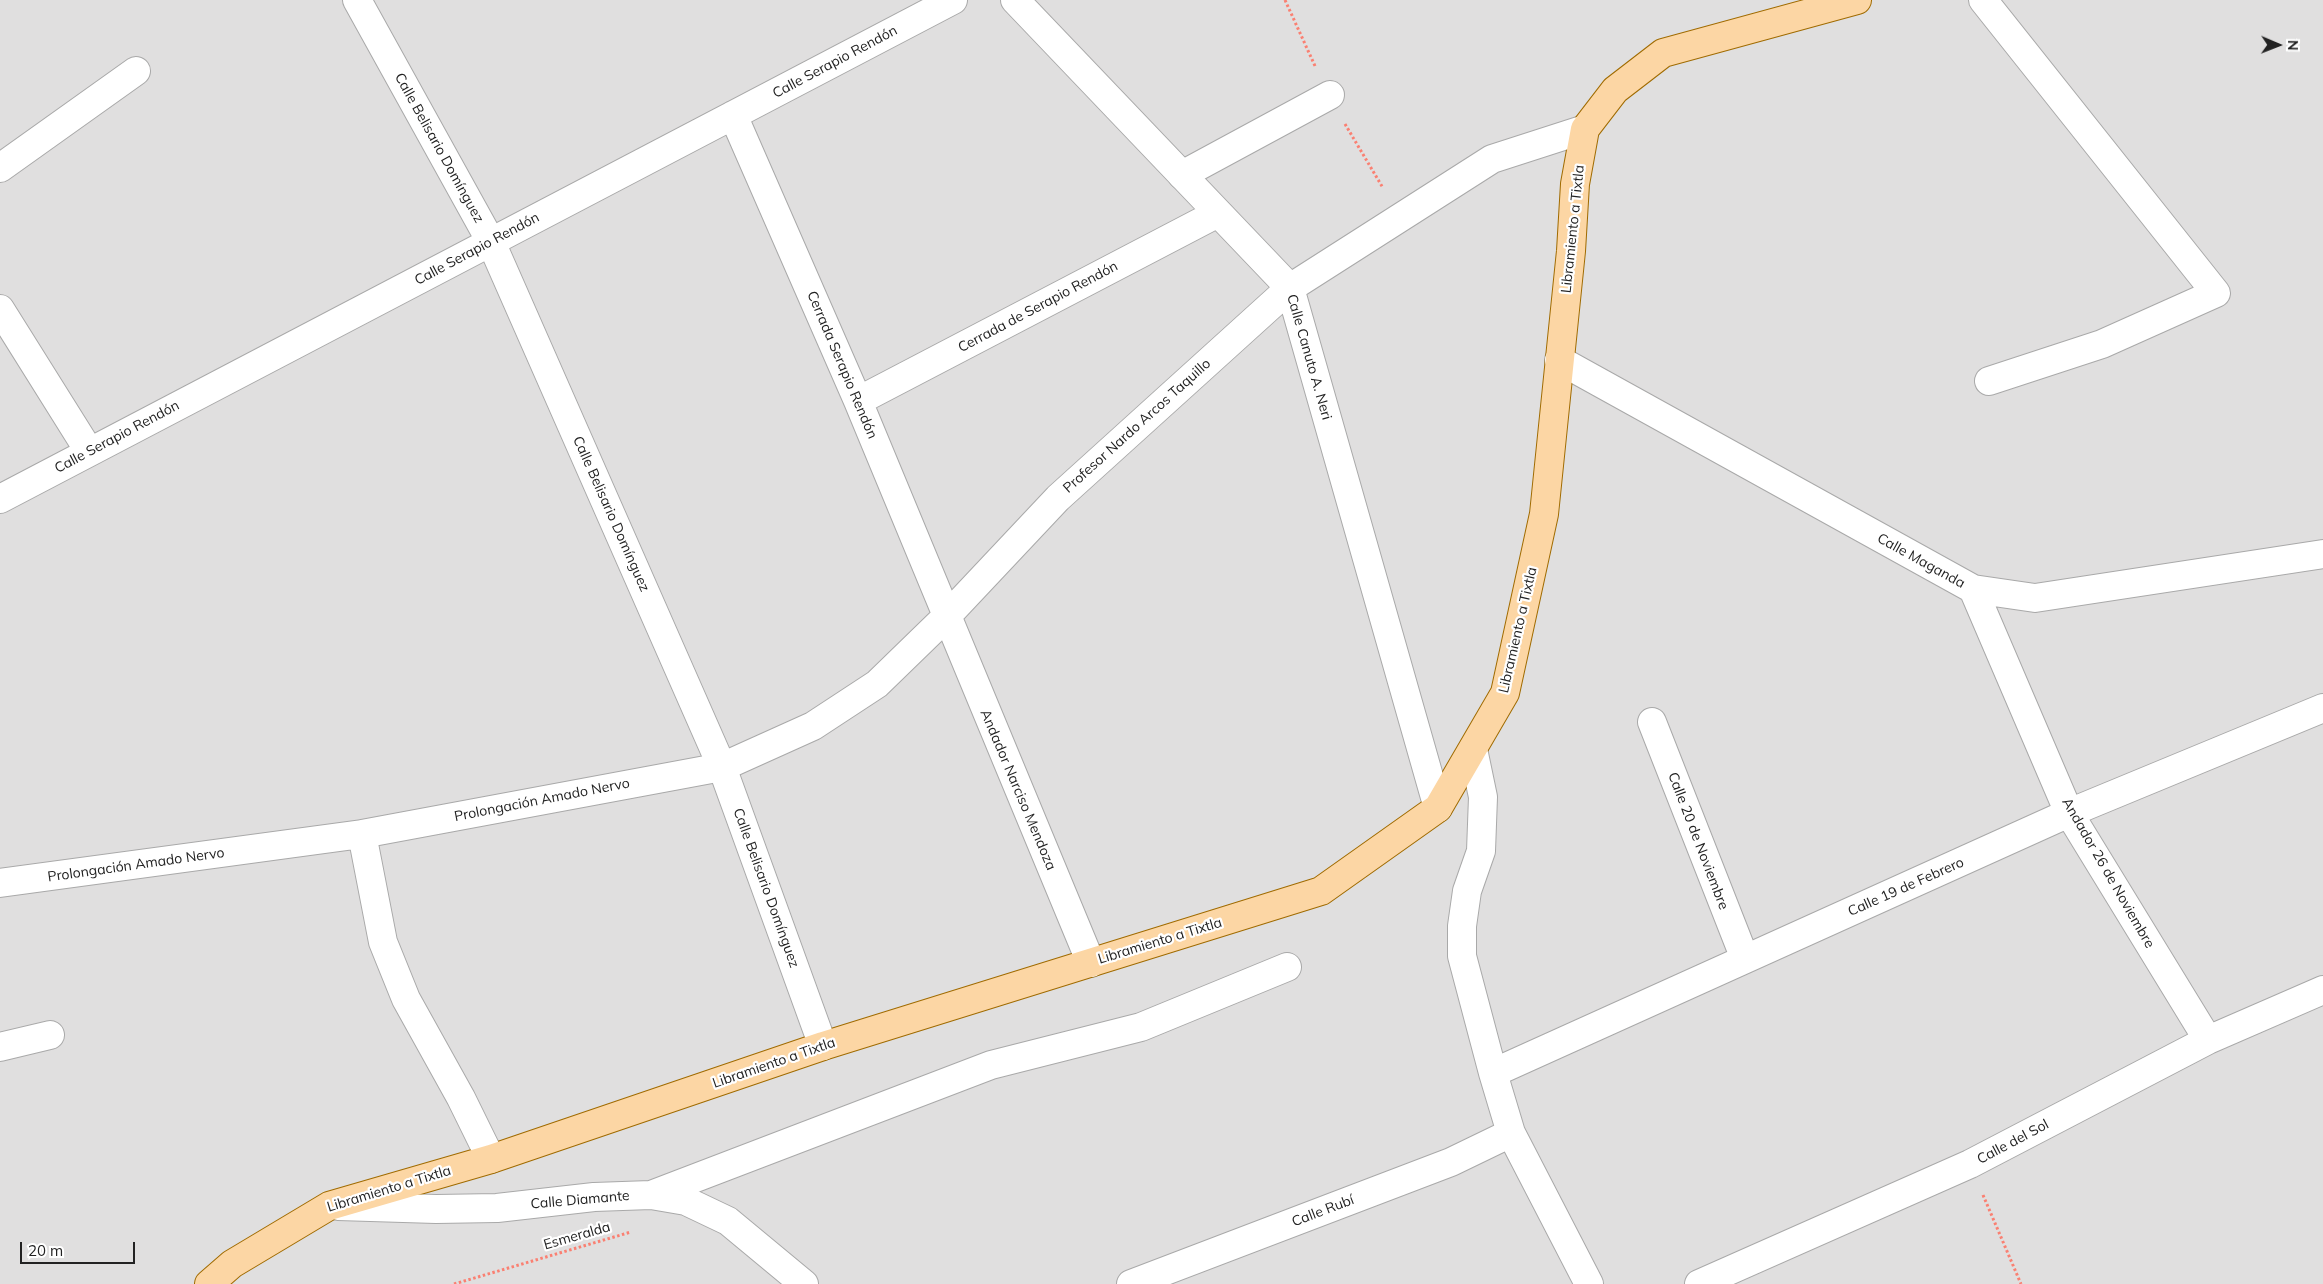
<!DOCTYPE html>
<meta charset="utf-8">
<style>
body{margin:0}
#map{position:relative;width:2323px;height:1284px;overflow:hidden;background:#f2efe9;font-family:Mulish,sans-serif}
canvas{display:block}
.north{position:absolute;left:2253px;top:20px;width:50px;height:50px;-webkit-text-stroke:4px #fff;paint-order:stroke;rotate:91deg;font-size:14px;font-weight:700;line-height:20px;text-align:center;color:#222}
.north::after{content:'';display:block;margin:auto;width:18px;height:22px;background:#222;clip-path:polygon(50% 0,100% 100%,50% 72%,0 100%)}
.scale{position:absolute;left:20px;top:1242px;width:115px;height:22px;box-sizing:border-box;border:2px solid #222;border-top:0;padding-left:6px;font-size:15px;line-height:18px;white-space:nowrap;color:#222;-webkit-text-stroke:4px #fff;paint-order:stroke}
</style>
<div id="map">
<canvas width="2323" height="1284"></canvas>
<div class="north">N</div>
<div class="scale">20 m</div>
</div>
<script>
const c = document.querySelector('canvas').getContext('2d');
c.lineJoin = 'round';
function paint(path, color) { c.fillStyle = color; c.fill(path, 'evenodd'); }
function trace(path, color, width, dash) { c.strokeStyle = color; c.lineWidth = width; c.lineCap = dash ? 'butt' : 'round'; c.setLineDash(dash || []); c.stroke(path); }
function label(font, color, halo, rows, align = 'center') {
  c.font = font + ' Mulish,sans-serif'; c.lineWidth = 4.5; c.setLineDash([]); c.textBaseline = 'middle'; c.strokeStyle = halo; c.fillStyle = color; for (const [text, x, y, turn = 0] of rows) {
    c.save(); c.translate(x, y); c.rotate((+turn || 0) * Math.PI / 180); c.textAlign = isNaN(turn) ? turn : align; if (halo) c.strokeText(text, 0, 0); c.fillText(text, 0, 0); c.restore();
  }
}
const residential = new Path2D(`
 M 0,0 L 2323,0 L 2323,1284 L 0,1284 Z`);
const path = new Path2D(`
 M 1285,0 L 1315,66
 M 1345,124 L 1383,188
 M 1983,1195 L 2021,1284
 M 454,1284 L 631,1232`);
const pedestrian = new Path2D(`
 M 1182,175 L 1330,95`);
const minor = new Path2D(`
 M 1015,0 L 1290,288 L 1438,808
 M 1983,0 L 2216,293 L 2102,344 L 1989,381
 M 733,115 L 858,401 L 1091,963
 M 0,168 L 136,71
 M 0,309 L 89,451
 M 1559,360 L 1973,589 L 2035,598 L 2323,554
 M 858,401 L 1218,213
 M 0,499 L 953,0
 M 1973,589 L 2069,813 L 2208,1040
 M 1652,722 L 1745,959
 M 1473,749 L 1483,797 L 1481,851 L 1467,891 L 1462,926 L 1462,956 L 1493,1073 L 1511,1133 L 1589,1284
 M 362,834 L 383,942 L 406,999 L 461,1098 L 491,1159
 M 0,883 L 362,834 L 722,767 L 813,726 L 877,684 L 946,617 L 1058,498 L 1290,288 L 1492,159 L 1585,129
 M 0,1047 L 50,1035
 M 1493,1073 L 2069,813 L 2323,708
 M 651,1195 L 991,1065 L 1141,1027 L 1287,967
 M 338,1206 L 436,1209 L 497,1208 L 594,1197 L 651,1195 L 686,1201 L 728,1221 L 804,1284
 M 1131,1284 L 1451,1162 L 1511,1133
 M 1699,1284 L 1970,1164 L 2208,1040 L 2323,990`);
const tertiary = new Path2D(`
 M 357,0 L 491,242 L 722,767 L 823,1046`);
const primary = new Path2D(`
 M 209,1284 L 232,1264 L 329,1206 L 491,1159 L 823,1046 L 1321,891 L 1438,808 L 1505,693 L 1544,514 L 1571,251 L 1575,184 L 1585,129 L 1615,90 L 1663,53 L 1857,0`);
const streetNames = [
 ["Calle Serapio Rendón",835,62,-28],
 ["Calle Belisario Domínguez",439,148,61],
 ["Libramiento a Tixtla",1573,229,-84],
 ["Calle Serapio Rendón",477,249,-28],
 ["Cerrada de Serapio Rendón",1038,307,-28],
 ["Calle Canuto A. Neri",1309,357,74],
 ["Cerrada Serapio Rendón",842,365,67],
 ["Profesor Nardo Arcos Taquillo",1137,426,-42],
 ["Calle Serapio Rendón",117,437,-28],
 ["Calle Belisario Domínguez",611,514,66],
 ["Calle Maganda",1921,561,29],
 ["Libramiento a Tixtla",1518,630,-77],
 ["Andador Narciso Mendoza",1018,790,67],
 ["Prolongación Amado Nervo",542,800,-11],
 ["Calle 20 de Noviembre",1698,841,69],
 ["Prolongación Amado Nervo",136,865,-8],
 ["Andador 26 de Noviembre",2108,873,60],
 ["Calle 19 de Febrero",1906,887,-24],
 ["Calle Belisario Domínguez",766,888,70],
 ["Libramiento a Tixtla",1160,941,-17],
 ["Libramiento a Tixtla",774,1063,-19],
 ["Calle del Sol",2013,1142,-28],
 ["Libramiento a Tixtla",389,1189,-17],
 ["Calle Diamante",580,1200,-5],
 ["Calle Rubí",1323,1211,-21],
 ["Esmeralda",577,1236,-16]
];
paint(residential, '#e0dfdf');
trace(pedestrian, '#a9a9a9', 30);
trace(minor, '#a9a9a9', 30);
trace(tertiary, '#a9a9a9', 30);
trace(primary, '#a06b00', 30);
trace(path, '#fa8072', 3, [2.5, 2.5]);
trace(pedestrian, '#fff', 28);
trace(minor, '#fff', 28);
trace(tertiary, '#fff', 28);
trace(primary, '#fcd6a4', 28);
label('14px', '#222', '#fff', streetNames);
</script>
